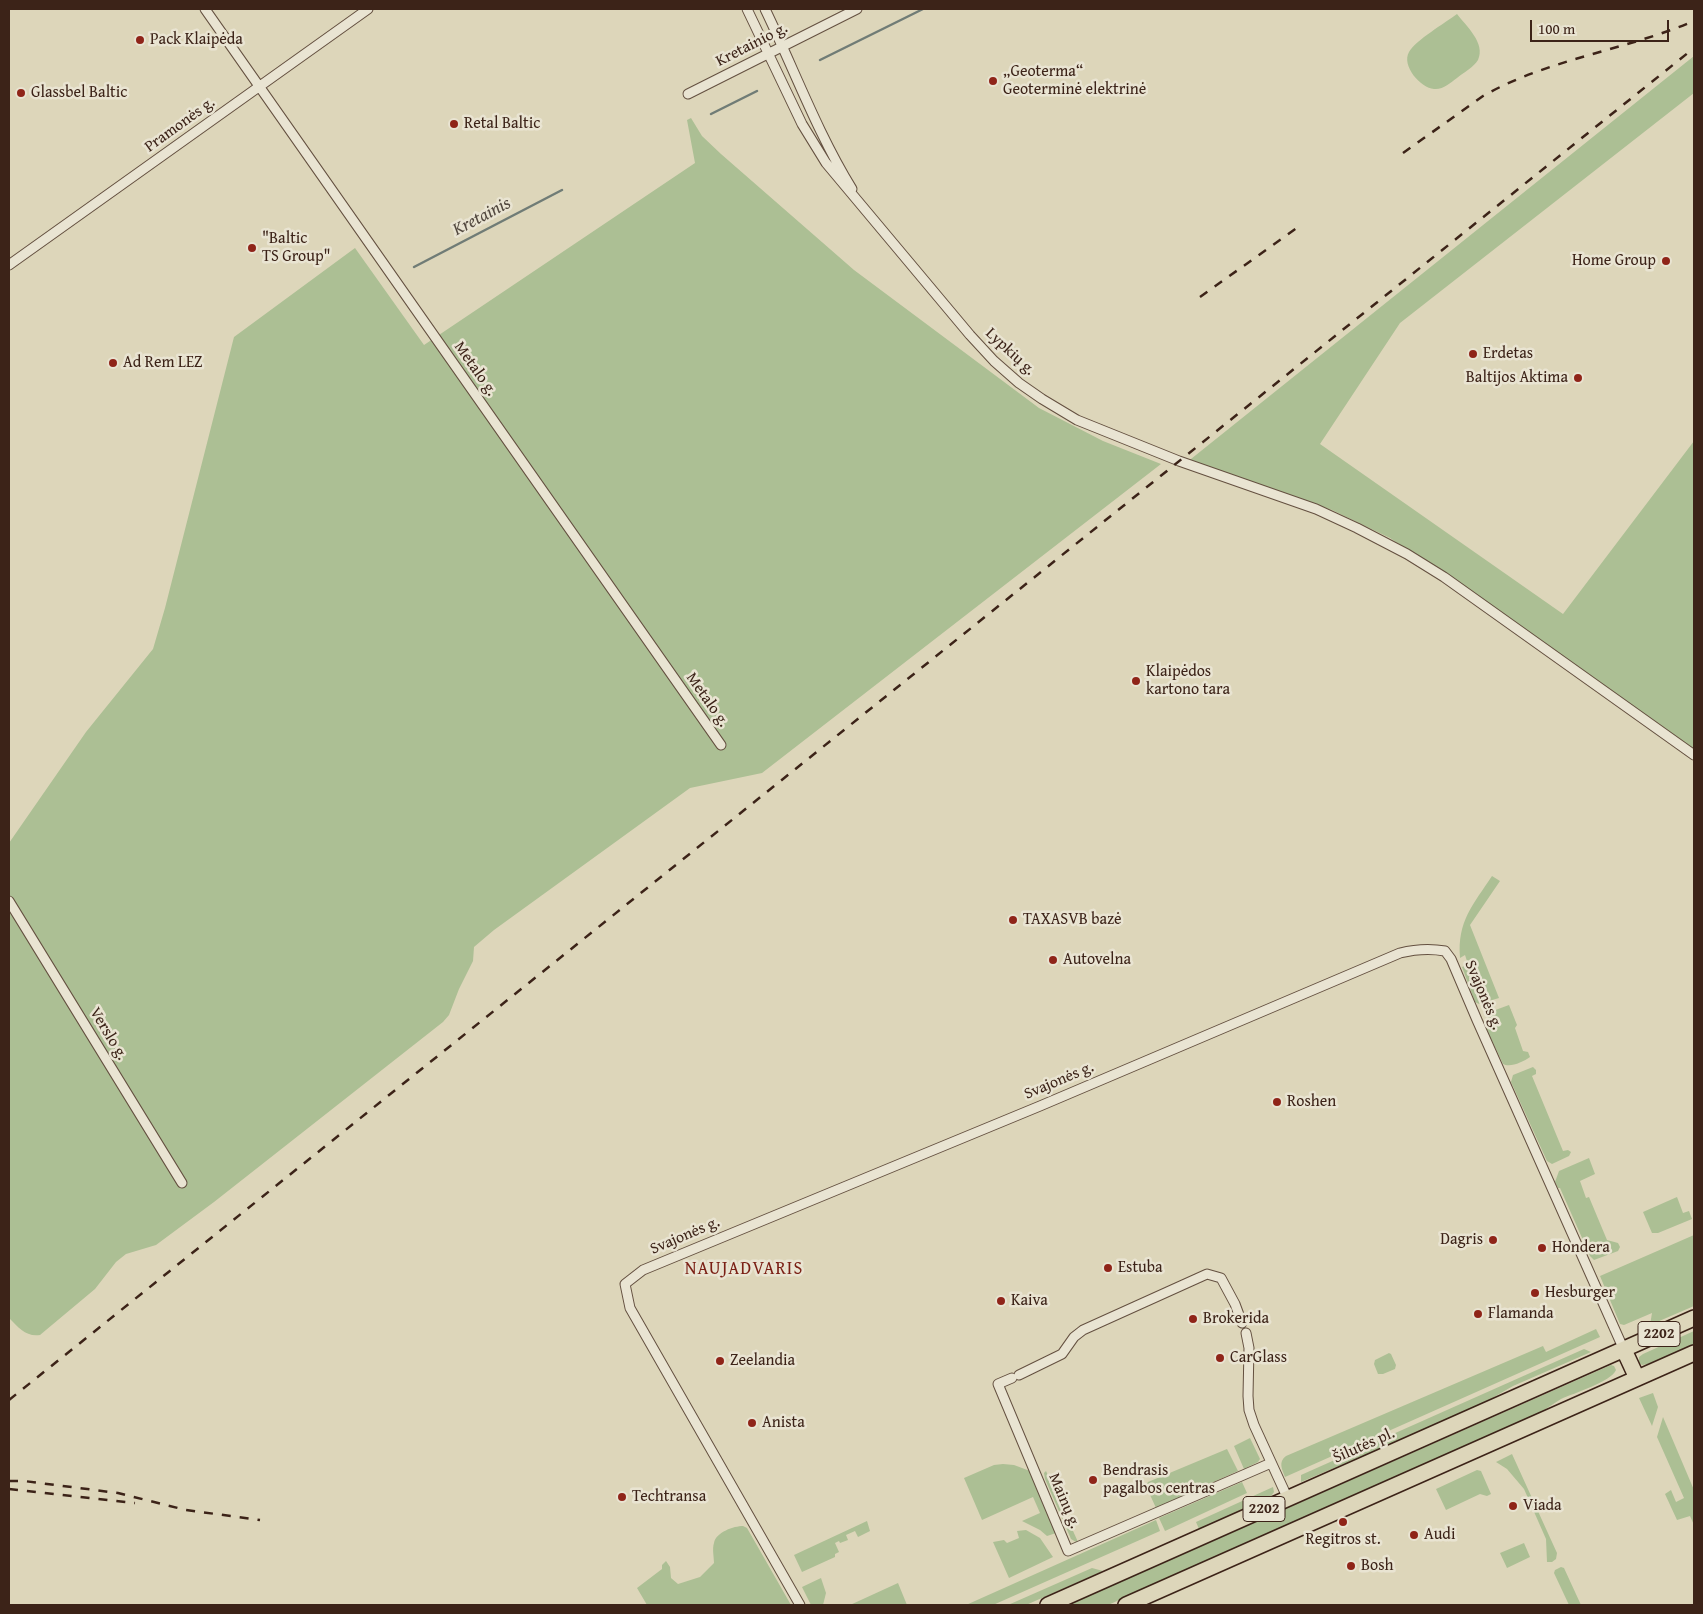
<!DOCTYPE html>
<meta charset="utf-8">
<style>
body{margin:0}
#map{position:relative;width:1703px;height:1614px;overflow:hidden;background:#ddd6ba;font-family:"Gentium Book Plus",serif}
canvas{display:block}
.frame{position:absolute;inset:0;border:10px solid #3c2318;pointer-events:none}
.scale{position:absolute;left:1530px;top:20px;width:139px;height:22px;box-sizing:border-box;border:2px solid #3c2318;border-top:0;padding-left:6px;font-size:15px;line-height:18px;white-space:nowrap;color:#3c2318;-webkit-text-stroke:4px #e9e4d2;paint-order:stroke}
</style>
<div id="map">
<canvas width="1703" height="1614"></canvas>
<div class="frame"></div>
<div class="scale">100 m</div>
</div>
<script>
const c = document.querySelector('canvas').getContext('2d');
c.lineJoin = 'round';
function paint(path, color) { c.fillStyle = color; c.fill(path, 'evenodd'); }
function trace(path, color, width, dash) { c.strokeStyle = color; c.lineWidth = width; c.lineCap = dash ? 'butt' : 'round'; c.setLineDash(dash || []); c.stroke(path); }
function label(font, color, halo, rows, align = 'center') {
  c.font = font + ' "Gentium Book Plus",serif'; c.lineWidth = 5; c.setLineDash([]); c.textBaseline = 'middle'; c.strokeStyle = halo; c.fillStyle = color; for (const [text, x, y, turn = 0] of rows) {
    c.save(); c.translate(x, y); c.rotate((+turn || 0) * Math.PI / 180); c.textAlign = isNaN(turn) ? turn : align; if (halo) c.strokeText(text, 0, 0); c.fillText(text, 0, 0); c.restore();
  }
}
const green = new Path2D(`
 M 1457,14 C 1466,26 1486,43 1478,60 C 1474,67 1463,73 1457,78 C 1450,83 1443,90 1434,89 C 1421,88 1401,66 1409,52 C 1416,40 1445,23 1457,14 Z
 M 1694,56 L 1694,93 L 1400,323 L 1320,444 L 1563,614 L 1694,441 L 1694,749 L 1522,627 L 1390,538 L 1332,510 L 1279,492 L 1186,463 Z
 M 691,118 L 702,136 L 721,154 L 854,270 L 1039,408 L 1103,441 L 1161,464 L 762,773 L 690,788 L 494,930 L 474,947 L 473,961 L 459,989 L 449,1015 L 443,1022 L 214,1202 L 156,1245 L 126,1254 L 116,1262 L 95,1289 L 40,1335 C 26,1337 19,1328 9,1318 L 9,843 L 86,732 L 153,649 L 165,608 L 234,337 L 355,248 L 424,345 L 695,163 L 687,120 Z
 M 1492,876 L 1500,881 L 1470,925 L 1499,998 L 1479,1004 L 1475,1002 L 1462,967 L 1468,964 L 1465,955 L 1460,958 C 1457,921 1473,905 1492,876 Z
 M 1509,1005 L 1517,1025 L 1515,1028 L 1523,1051 L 1528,1052 L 1530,1057 C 1523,1062 1510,1068 1503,1064 L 1485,1026 L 1490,1012 Z
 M 1533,1067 L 1536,1070 L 1536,1074 L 1532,1076 L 1563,1151 L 1568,1150 L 1571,1152 L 1569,1156 L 1552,1164 L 1547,1161 L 1511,1082 L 1513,1075 Z
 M 1589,1158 L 1595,1174 L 1580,1181 L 1586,1198 L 1589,1197 L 1607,1240 L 1618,1243 L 1620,1247 L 1618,1251 L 1594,1260 L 1590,1256 L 1560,1188 L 1558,1188 L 1555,1182 L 1559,1171 Z
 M 1677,1197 L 1683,1213 L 1689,1211 L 1692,1219 L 1658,1233 L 1652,1233 L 1643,1212 Z
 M 1694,1235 L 1694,1306 L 1650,1325 L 1652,1313 L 1624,1325 L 1620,1324 L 1600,1276 Z
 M 1596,1329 L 1600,1337 L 1285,1477 C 1282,1469 1278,1462 1286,1456 L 1543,1346 L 1546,1352 Z
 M 1694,1331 L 1694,1345 L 1648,1364 L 1642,1365 L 1639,1363 L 1639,1357 L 1643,1354 Z
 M 1584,1349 L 1591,1352 L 1513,1386 L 1475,1408 L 1301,1482 L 1301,1475 Z
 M 1389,1353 L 1391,1354 L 1396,1365 L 1395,1369 L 1383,1374 L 1378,1374 L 1374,1364 L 1375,1360 Z
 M 1611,1365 L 1614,1366 L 1616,1370 C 1611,1382 1574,1393 1561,1399 C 1554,1403 1548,1408 1541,1412 L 1108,1605 L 1068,1605 Z
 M 1653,1393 L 1658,1407 L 1652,1426 L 1639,1398 Z
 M 1663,1417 L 1694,1490 L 1694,1525 L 1690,1516 L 1677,1520 L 1665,1494 L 1671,1490 L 1676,1502 L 1684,1498 L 1657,1437 Z
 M 1250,1438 L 1260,1459 L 1258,1462 L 1244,1469 L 1234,1446 Z
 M 1227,1449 L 1238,1471 L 1156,1508 L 1146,1486 L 1148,1482 Z
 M 1512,1454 L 1557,1553 L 1556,1559 L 1552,1562 L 1547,1562 L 1546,1539 L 1524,1489 L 1507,1469 L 1496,1462 Z
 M 1003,1464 L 1014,1465 L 1030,1471 L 1056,1533 L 1047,1536 L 1040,1530 L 1022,1521 L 1040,1513 L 1033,1497 L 982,1520 L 964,1478 L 994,1465 Z
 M 1477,1470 L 1481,1471 L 1491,1494 L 1487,1496 L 1480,1494 L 1446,1510 L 1436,1489 Z
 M 1046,1471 L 1078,1542 L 1076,1542 L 1071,1539 L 1045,1479 L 1044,1473 Z
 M 1242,1482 L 1247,1493 L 1165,1531 L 1159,1518 Z
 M 1273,1487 L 1274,1492 L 1269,1499 L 1199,1529 L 1196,1522 Z
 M 1156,1520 L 1160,1531 L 993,1605 L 966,1605 Z
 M 867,1521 L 870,1531 L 858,1537 L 855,1531 L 846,1535 L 848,1540 L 840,1543 L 839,1541 L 835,1543 L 839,1552 L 835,1554 L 835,1557 L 802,1572 L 794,1555 Z
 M 743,1526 L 747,1528 L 791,1605 L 647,1605 L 637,1588 L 662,1569 L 662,1565 L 666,1561 L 670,1567 L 671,1578 L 678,1584 L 700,1577 L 714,1563 C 714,1557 712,1549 714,1543 C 716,1532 734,1526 743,1526 Z
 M 1026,1530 L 1040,1538 L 1053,1557 L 1009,1578 L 993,1542 L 1004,1540 L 1007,1543 L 1019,1538 L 1017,1531 Z
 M 1524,1543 L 1530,1557 L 1507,1568 L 1500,1553 Z
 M 1561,1567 L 1564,1568 L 1581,1605 L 1569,1605 L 1554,1573 L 1555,1570 Z
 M 1092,1568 L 1103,1571 L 1026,1605 L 1008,1605 Z
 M 821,1578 L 826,1593 L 823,1605 L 811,1605 L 802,1587 Z
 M 898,1583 L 907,1605 L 850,1605 Z`);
const stream = new Path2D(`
 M 820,60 L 923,9
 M 711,114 L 757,91
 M 414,267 L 562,190`);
const minor = new Path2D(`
 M 205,9 L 721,745
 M 747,9 L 802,124 L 826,163 L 970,335 L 994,361 L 1019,383 L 1042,399 L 1077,420 L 1179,461 L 1316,509 L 1357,528 L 1407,554 L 1444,577 L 1694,755
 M 765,9 C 794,69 817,132 852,189
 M 688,94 L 857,9
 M 9,265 L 368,9
 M 9,901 L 182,1183
 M 1246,1333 L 1249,1348 L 1248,1396 L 1249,1410 L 1254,1425 L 1288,1499
 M 1019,1375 L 1062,1354 L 1074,1337 L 1083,1330 L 1207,1274 L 1221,1278 L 1235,1304 L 1242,1323
 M 1012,1378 L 998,1384 L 1068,1551 L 1271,1463
 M 800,1605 L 630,1308 L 625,1284 L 643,1270 L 1040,1106 L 1400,953 C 1416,949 1429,948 1445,951 L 1451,959 L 1477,1020 L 1624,1350`);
const primary = new Path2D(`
 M 1624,1350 L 1637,1378
 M 1048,1605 L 1694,1318
 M 1126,1605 L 1694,1353`);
const rail = new Path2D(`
 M 1403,153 L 1483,96 C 1548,59 1626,50 1694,21
 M 1200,297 L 1301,225
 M 9,1400 L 1694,48
 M 9,1481 L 24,1481 L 118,1493 L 186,1510 L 260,1520
 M 9,1489 L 135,1503`);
const markers = [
 [140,40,5,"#8f2418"],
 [993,81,5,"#8f2418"],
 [21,93,5,"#8f2418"],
 [454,124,5,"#8f2418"],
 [252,248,5,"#8f2418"],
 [1666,261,5,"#8f2418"],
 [1473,354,5,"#8f2418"],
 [113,363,5,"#8f2418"],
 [1578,378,5,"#8f2418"],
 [1136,681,5,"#8f2418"],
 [1013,920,5,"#8f2418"],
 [1053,960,5,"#8f2418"],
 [1277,1102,5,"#8f2418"],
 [1493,1240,5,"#8f2418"],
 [1542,1248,5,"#8f2418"],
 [1108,1268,5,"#8f2418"],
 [1535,1293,5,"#8f2418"],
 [1001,1301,5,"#8f2418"],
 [1478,1314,5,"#8f2418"],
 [1193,1319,5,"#8f2418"],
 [1220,1358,5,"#8f2418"],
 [720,1361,5,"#8f2418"],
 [752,1423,5,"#8f2418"],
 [1093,1480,5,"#8f2418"],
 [622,1497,5,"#8f2418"],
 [1513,1506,5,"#8f2418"],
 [1343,1522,5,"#8f2418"],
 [1414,1535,5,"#8f2418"],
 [1351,1566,5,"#8f2418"]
];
const shields = [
 [1659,1334,42],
 [1264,1509,42]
];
const shieldNames = [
 ["2202",1659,1334],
 ["2202",1264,1509]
];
const poiNames = [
 ["Pack Klaipėda",150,40],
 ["„Geoterma“",1003,72],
 ["Geoterminė elektrinė",1003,90],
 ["Glassbel Baltic",31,93],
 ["Retal Baltic",464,124],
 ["\"Baltic",262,239],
 ["TS Group\"",262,257],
 ["Home Group",1656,261,"right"],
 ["Erdetas",1483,354],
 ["Ad Rem LEZ",123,363],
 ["Baltijos Aktima",1568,378,"right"],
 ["Klaipėdos",1146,672],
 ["kartono tara",1146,690],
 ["TAXASVB bazė",1023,920],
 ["Autovelna",1063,960],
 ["Roshen",1287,1102],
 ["Dagris",1483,1240,"right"],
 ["Hondera",1552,1248],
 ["Estuba",1118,1268],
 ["Hesburger",1545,1293],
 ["Kaiva",1011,1301],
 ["Flamanda",1488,1314],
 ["Brokerida",1203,1319],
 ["CarGlass",1230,1358],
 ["Zeelandia",730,1361],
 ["Anista",762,1423],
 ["Bendrasis",1103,1471],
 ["pagalbos centras",1103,1489],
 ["Techtransa",632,1497],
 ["Viada",1523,1506],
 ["Audi",1424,1535],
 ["Regitros st.",1343,1540,"center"],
 ["Bosh",1361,1566]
];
const streetNames = [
 ["Kretainio g.",752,45,-27],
 ["Pramonės g.",180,125,-36],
 ["Lypkių g.",1010,352,43],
 ["Metalo g.",475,369,55],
 ["Metalo g.",707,700,55],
 ["Svajonės g.",1483,995,67],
 ["Verslo g.",108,1034,59],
 ["Svajonės g.",1059,1081,-23],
 ["Svajonės g.",685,1236,-23],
 ["Šilutės pl.",1364,1446,-24],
 ["Mainų g.",1064,1501,67]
];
const waterNames = [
 ["Kretainis",482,217,-28]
];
const neighbourhoodNames = [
 ["NAUJADVARIS",744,1269]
];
paint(green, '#acbf94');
trace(stream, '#707c76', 2.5);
trace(minor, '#645040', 11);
trace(primary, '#3c2318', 18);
trace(minor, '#e9e4d2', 9);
trace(primary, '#ddd6ba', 15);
trace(rail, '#3c2318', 2.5, [9, 9]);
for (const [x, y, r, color] of markers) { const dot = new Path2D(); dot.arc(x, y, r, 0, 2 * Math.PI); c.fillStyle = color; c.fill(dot); trace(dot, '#e9e4d2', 2); }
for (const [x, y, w] of shields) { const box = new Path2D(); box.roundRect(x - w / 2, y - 12.5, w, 25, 4); c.fillStyle = '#e9e4d2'; c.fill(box); trace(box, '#3c2318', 1); }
label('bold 15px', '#3c2318', null, shieldNames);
label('16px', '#3c2318', '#e9e4d2', poiNames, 'left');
label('16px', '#3c2318', '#e9e4d2', streetNames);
label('italic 18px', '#52483f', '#e9e4d2', waterNames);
c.letterSpacing = '1px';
label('18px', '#7a1f14', '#e9e4d2', neighbourhoodNames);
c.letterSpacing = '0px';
</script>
